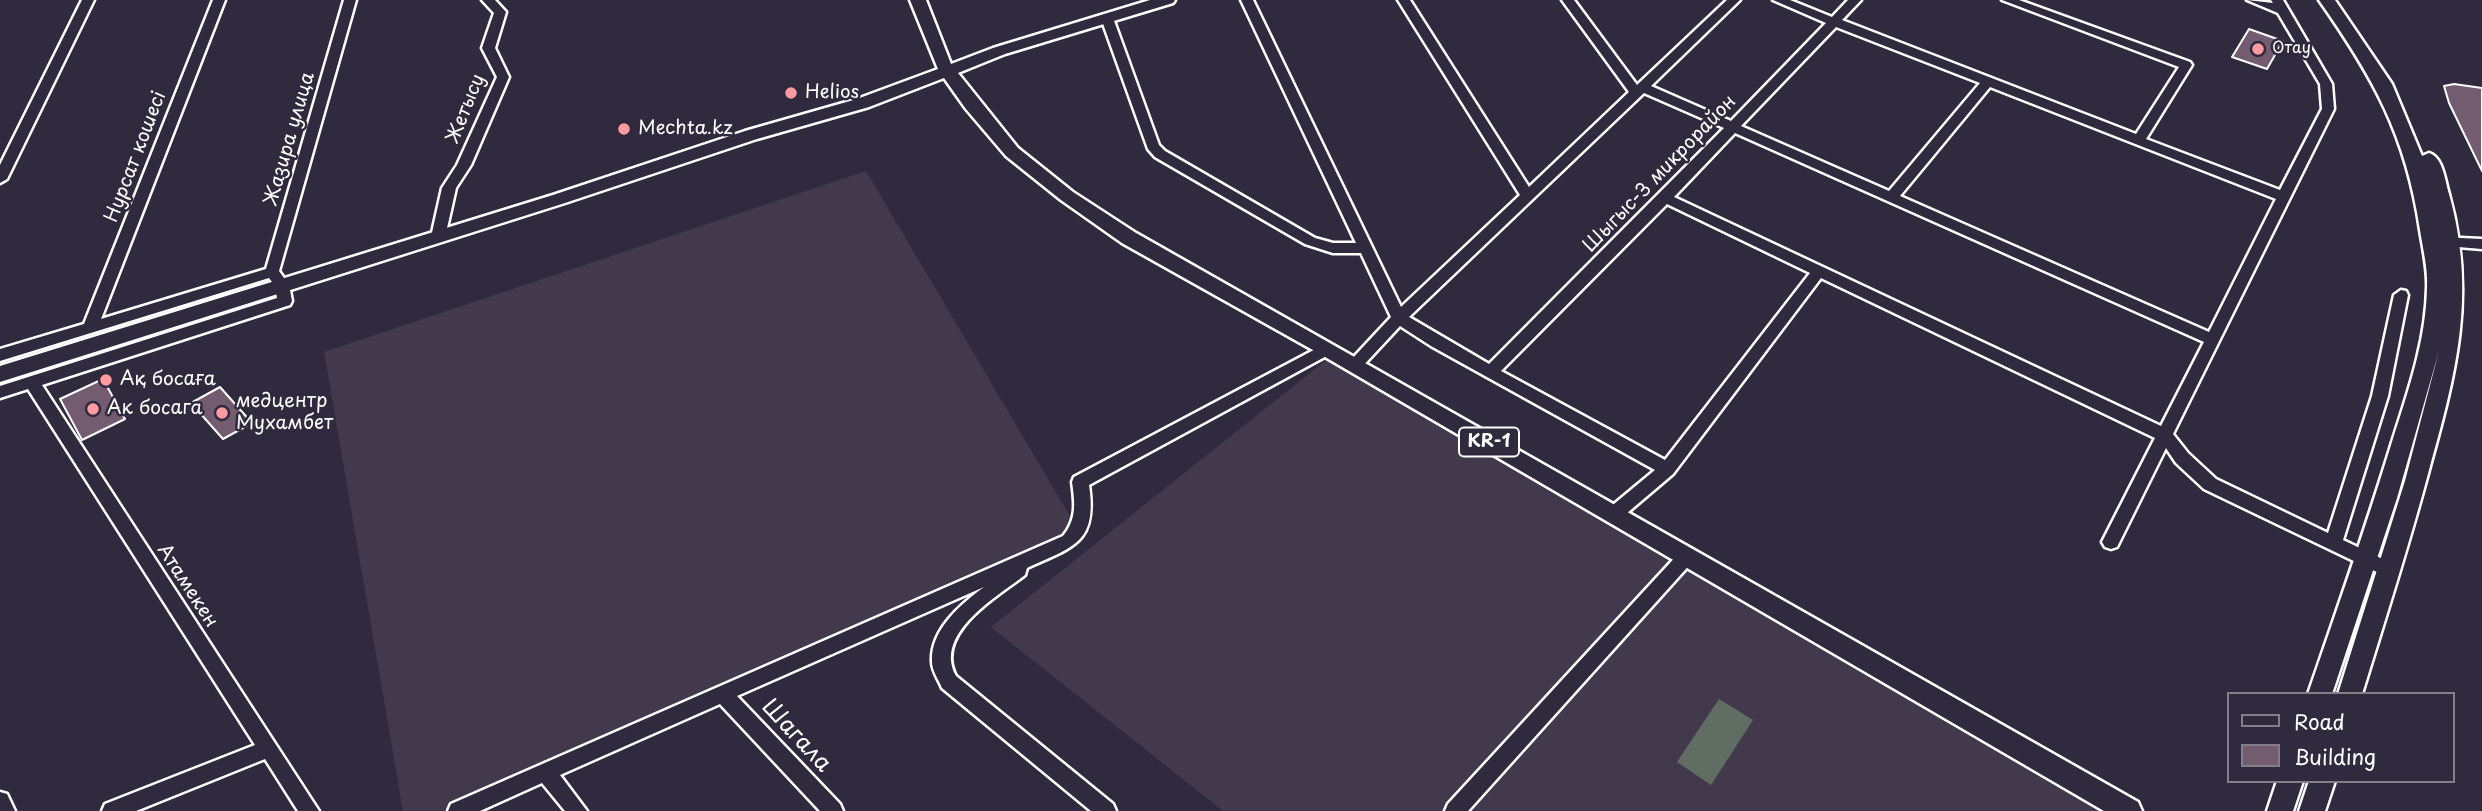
<!DOCTYPE html>
<meta charset="utf-8">
<style>
body{margin:0}
#map{position:relative;width:2482px;height:811px;overflow:hidden;background:#2f2a3d;font-family:"Playpen Sans",sans-serif}
canvas{display:block}
.legend{position:absolute;left:2227px;top:692px;width:228px;height:91px;box-sizing:border-box;background:#2f2a3d;border:2px solid #827f8b;margin:0;padding:9px 12px;list-style:none;font-size:21px;color:#fff}
.legend li{display:flex;align-items:center;gap:14px;height:35px}
.legend b{width:35px;border:2px solid #827f8b}
</style>
<div id="map">
<canvas width="2482" height="811"></canvas>
<ul class="legend">
<li><b style="height:9px;background:#2f2a3d"></b>Road</li>
<li><b style="height:19px;background:#735c6f"></b>Building</li>
</ul>
</div>
<script>
const c = document.querySelector('canvas').getContext('2d');
c.lineJoin = 'round';
function paint(path, color) { c.fillStyle = color; c.fill(path, 'evenodd'); }
function trace(path, color, width, dash) { c.strokeStyle = color; c.lineWidth = width; c.lineCap = dash ? 'butt' : 'round'; c.setLineDash(dash || []); c.stroke(path); }
function label(font, color, halo, rows, align = 'center') {
  c.font = font + ' "Playpen Sans",sans-serif'; c.lineWidth = 5; c.setLineDash([]); c.textBaseline = 'middle'; c.strokeStyle = halo; c.fillStyle = color; for (const [text, x, y, turn = 0] of rows) {
    c.save(); c.translate(x, y); c.rotate((+turn || 0) * Math.PI / 180); c.textAlign = isNaN(turn) ? turn : align; if (halo) c.strokeText(text, 0, 0); c.fillText(text, 0, 0); c.restore();
  }
}
const built = new Path2D(`
 M 866,171 L 1077,528 L 441,811 L 403,811 L 324,352 Z
 M 1335,353 L 2124,811 L 1223,811 L 991,627 Z`);
const green = new Path2D(`
 M 1719,699 L 1753,720 L 1711,785 L 1677,762 Z`);
const building = new Path2D(`
 M 2249,29 L 2283,41 L 2267,69 L 2232,57 Z
 M 2454,84 L 2482,88 L 2482,171 L 2449,103 L 2444,86 Z
 M 103,379 L 125,419 L 82,440 L 60,399 Z
 M 220,387 L 252,423 L 223,439 L 191,403 Z`);
const minor = new Path2D(`
 M 82,0 L 94,0 L 7,179 L 0,183 L 0,165 Z
 M 213,0 L 225,0 L 101,319 L 266,269 L 344,0 L 356,0 L 279,271 L 289,285 L 292,301 L 290,305 L 42,385 L 319,811 L 298,811 L 265,759 L 136,811 L 102,811 L 105,804 L 255,745 L 28,389 L 0,398 L 0,386 L 277,298 L 275,286 L 269,278 L 0,361 L 0,349 L 84,324 Z
 M 482,0 L 495,0 L 506,12 L 495,48 L 509,77 L 471,165 L 456,188 L 445,237 L 438,242 L 431,237 L 442,188 L 457,165 L 497,77 L 482,48 L 494,13 Z
 M 1241,0 L 1253,0 L 1401,307 L 1520,195 L 1398,0 L 1410,0 L 1529,187 L 1629,92 L 1562,0 L 1574,0 L 1637,85 L 1727,0 L 1740,0 L 1651,86 L 1731,121 L 1826,23 L 1773,0 L 1790,0 L 1832,17 L 1848,0 L 1861,0 L 1842,20 L 2136,134 L 2179,67 L 2002,0 L 2019,0 L 2190,62 L 2192,65 L 2146,139 L 2280,190 L 2322,109 L 2320,84 L 2278,13 L 2247,0 L 2273,3 L 2271,0 L 2283,0 L 2332,84 L 2334,109 L 2173,434 L 2188,453 L 2216,479 L 2328,533 L 2372,396 L 2394,295 L 2401,290 L 2406,291 L 2408,295 L 2388,396 L 2343,540 L 2395,565 L 2398,570 L 2395,575 L 2389,577 L 2383,575 L 2204,489 L 2176,463 L 2166,448 L 2117,547 L 2111,549 L 2105,547 L 2102,542 L 2155,438 L 1821,278 L 1673,474 L 1620,519 L 1614,521 L 1608,519 L 1606,514 L 1608,509 L 1655,470 L 1431,346 L 1400,326 L 1360,369 L 1350,369 L 1347,365 L 1350,361 L 1391,317 L 1361,253 L 1333,253 L 1305,244 L 1155,157 L 1148,149 L 1101,18 L 1103,15 L 1107,14 L 1113,18 L 1159,145 L 1165,151 L 1315,238 L 1333,243 L 1356,243 ZM 1836,27 L 1980,83 L 1889,191 L 1741,126 ZM 1990,87 L 2276,199 L 2209,332 L 1900,196 ZM 1644,93 L 1724,128 L 1489,364 L 1409,317 ZM 1735,133 L 2204,342 L 2161,426 L 1674,197 ZM 1667,204 L 1810,273 L 1665,460 L 1501,371 Z
 M 2439,237 L 2482,239 L 2482,249 L 2434,245 L 2432,242 Z
 M 1327,343 L 1335,349 L 1332,353 L 1089,485 C 1098,544 1072,547 1027,568 L 1025,575 C 997,597 933,633 956,676 L 1113,804 L 1116,811 L 1091,811 L 942,688 C 939,680 932,671 932,662 C 930,630 961,604 984,587 L 737,696 L 840,804 L 843,811 L 820,811 L 720,704 L 560,775 L 587,811 L 565,811 L 542,783 L 480,811 L 448,811 L 451,804 L 1063,536 C 1077,519 1075,503 1072,482 L 1074,477 Z
 M 1687,549 L 1693,551 L 1696,556 L 1693,561 L 1468,811 L 1445,811 L 1448,804 L 1681,551 Z
 M 0,792 L 7,794 L 15,811 L 0,811 Z`);
const major = new Path2D(`
 M 910,0 L 926,0 L 951,64 L 993,48 L 1150,0 L 1175,0 L 1173,3 L 1005,54 L 958,73 L 1018,148 L 1073,192 L 1136,233 L 2138,802 L 2142,811 L 2104,811 L 1320,354 L 1122,243 L 1061,200 L 1006,156 L 966,109 L 944,78 L 869,107 L 757,139 L 565,203 L 0,382 L 0,366 L 553,195 L 745,131 L 857,99 L 938,69 Z
 M 2319,0 L 2335,0 L 2392,84 L 2422,156 L 2429,153 C 2443,157 2445,181 2449,194 C 2477,294 2456,373 2429,470 C 2409,545 2385,619 2362,694 L 2338,694 L 2405,481 L 2439,351 L 2397,498 L 2332,694 L 2308,694 C 2337,610 2366,527 2392,442 C 2408,392 2426,341 2427,288 C 2428,269 2423,249 2420,230 C 2406,135 2373,77 2319,0 Z
 M 2277,781 L 2303,781 L 2293,811 L 2267,811 Z
 M 2309,781 L 2335,781 L 2325,811 L 2299,811 Z`);
const markers = [
 [2258,49,7,"#ff9aa2"],
 [791,93,7,"#ff9aa2"],
 [624,129,7,"#ff9aa2"],
 [106,380,7,"#ff9aa2"],
 [93,409,7,"#ff9aa2"],
 [222,413,7,"#ff9aa2"]
];
const farPoinames = [
 ["Отау",2272,49]
];
const shields = [
 [1489,442,60]
];
const shieldNames = [
 ["KR-1",1489,442]
];
const poiNames = [
 ["Helios",805,93],
 ["Mechta.kz",638,129],
 ["Ақ босаға",120,380],
 ["медцентр",236,402],
 ["Мухамбет",236,424],
 ["Ак босага",107,409]
];
const streetNames = [
 ["Жетысу",466,109,-68],
 ["Жазира улица",290,139,-74],
 ["Нурсат кошесi",136,157,-69],
 ["Шыгыс-3 микрорайон",1660,174,-46],
 ["Атамекен",187,586,57]
];
const nearStreetnames = [
 ["Шагала",796,736,47]
];
paint(built, '#43394c');
paint(green, '#606d62');
paint(building, '#735c6f');
trace(building, '#fff', 2);
trace(minor, '#fff', 5);
trace(major, '#fff', 5);
paint(minor, '#2f2a3d');
paint(major, '#2f2a3d');
for (const [x, y, r, color] of markers) { const dot = new Path2D(); dot.arc(x, y, r, 0, 2 * Math.PI); c.fillStyle = color; c.fill(dot); trace(dot, '#2f2a3d', 2.5); }
label('16px', '#fff', '#2f2a3d', farPoinames, 'left');
for (const [x, y, w] of shields) { const box = new Path2D(); box.roundRect(x - w / 2, y - 14.5, w, 29, 5); c.fillStyle = '#2f2a3d'; c.fill(box); trace(box, '#fff', 2); }
label('bold 18px', '#fff', null, shieldNames);
label('19px', '#fff', '#2f2a3d', poiNames, 'left');
label('19px', '#fff', '#2f2a3d', streetNames);
label('23px', '#fff', '#2f2a3d', nearStreetnames);
</script>
